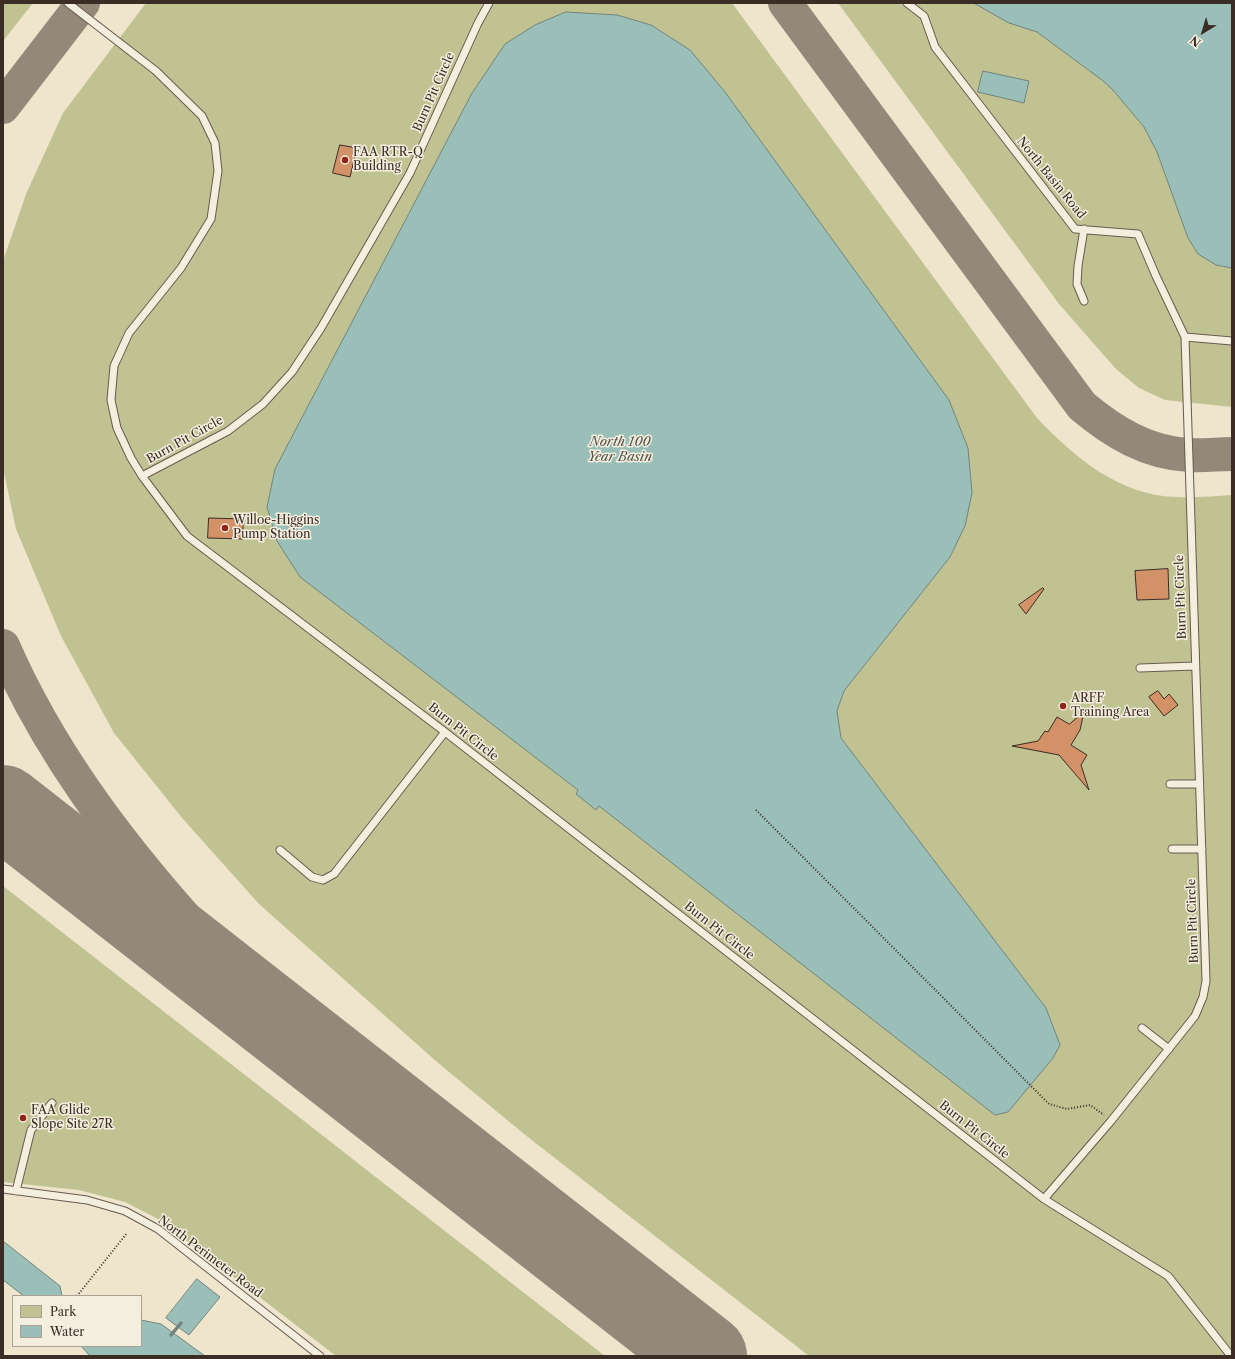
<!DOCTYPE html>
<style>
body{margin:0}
#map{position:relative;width:1235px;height:1359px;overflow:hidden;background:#eee5cc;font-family:"Libre Caslon Text",serif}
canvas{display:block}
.frame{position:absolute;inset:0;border:4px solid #3b2c26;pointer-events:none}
.legend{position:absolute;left:12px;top:1295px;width:130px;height:52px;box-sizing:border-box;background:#f4eede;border:1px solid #aaa094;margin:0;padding:5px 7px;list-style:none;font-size:12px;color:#3b2c26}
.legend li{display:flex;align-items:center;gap:8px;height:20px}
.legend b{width:20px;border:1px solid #aaa094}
.north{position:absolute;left:1183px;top:12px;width:40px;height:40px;-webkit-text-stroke:3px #f4eede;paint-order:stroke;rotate:218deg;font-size:11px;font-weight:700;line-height:16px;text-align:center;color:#3b2c26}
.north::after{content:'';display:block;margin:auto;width:14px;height:18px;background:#3b2c26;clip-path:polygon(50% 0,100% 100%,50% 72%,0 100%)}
</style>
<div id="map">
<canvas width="1235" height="1359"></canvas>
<div class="frame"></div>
<ul class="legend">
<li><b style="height:11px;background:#c1c292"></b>Park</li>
<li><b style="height:11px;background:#99bfb8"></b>Water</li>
</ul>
<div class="north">N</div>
</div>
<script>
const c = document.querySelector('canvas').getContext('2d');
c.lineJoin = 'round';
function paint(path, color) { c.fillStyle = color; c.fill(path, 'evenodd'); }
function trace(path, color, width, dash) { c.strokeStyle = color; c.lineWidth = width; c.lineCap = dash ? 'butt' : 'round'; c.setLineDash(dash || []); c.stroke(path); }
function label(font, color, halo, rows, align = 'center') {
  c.font = font + ' "Libre Caslon Text",serif'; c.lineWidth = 3; c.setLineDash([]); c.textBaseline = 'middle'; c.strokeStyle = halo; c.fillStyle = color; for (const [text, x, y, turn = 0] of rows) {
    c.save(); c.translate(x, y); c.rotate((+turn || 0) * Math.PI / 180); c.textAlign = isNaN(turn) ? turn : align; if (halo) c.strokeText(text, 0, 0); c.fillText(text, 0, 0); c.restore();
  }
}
const green = new Path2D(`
 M 3,3 L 33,3 L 3,41 Z
 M 146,3 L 732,3 L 1037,418 C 1075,458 1120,496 1177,497 C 1195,498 1214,496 1232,495 L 1232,1356 L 809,1356 L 524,1134 L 437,1062 L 259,904 L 183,819 L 114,733 L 61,636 L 16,529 L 3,468 L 3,261 L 26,194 L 63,113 Z
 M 838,3 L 1232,3 L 1232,407 L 1165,400 L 1139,388 L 1116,369 L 1059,304 Z
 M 3,886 L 605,1356 L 336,1356 L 158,1219 L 125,1202 L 79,1190 L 3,1182 Z`);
const water = new Path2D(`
 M 974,3 L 1232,3 L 1232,268 L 1216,265 L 1198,254 L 1188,238 L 1157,152 L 1144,127 L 1112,89 L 1102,80 L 1037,32 L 1009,23 Z
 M 566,12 L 617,15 L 651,25 L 690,50 L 725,92 L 949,400 L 968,448 L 972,493 L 965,526 L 950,557 L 844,691 L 837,711 L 841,738 L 1046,1008 L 1060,1045 L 1053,1058 L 1008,1112 L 995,1115 L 599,806 L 596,810 L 576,794 L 578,790 L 300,577 L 277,541 L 267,507 L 275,469 L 472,93 L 505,44 L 535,25 Z
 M 983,71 L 1029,81 L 1024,103 L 978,92 Z
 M 3,1241 L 60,1286 L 62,1296 L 24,1296 L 3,1280 Z
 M 197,1279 L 220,1297 L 189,1335 L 166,1318 Z
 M 141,1320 L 161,1324 L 205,1356 L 90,1356 L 81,1346 L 141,1346 Z`);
const stream = new Path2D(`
 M 171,1335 L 181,1323`);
const taxiway = new Path2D(`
 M 785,3 L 1082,406 C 1113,432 1147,453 1189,455 C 1203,456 1218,454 1232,454
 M 3,107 L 83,3
 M 3,646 C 48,749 115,839 190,923 C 231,969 276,1011 319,1055`);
const runway = new Path2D(`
 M 3,807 L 705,1356`);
const building = new Path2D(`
 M 340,145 L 357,148 L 350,177 L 333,173 Z
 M 209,518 L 243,519 L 243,539 L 208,538 Z
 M 1168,569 L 1169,599 L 1137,600 L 1135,571 Z
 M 1043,588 L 1044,589 L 1026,614 L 1019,605 Z
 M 1158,691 L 1164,699 L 1169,694 L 1178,705 L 1164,716 L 1149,697 Z
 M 1084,712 L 1080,730 L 1071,745 L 1087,755 L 1081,765 L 1089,790 L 1059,755 L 1012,746 L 1038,741 L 1045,731 L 1048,732 L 1057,717 L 1069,724 Z`);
const path = new Path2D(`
 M 756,810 L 1049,1104 L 1067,1109 L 1090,1105 L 1104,1115
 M 77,1296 L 127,1233`);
const lane = new Path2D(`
 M 68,3 L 156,71 L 202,116 L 215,143 L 218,171 L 211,219 L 181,268 L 129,333 L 114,366 L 111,400 L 117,428 L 131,458 L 142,476
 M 489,3 L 478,23 L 410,173 L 321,328 L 292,372 L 263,404 L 228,431 L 142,476 L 187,536 L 445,732 L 1044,1199 L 1168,1276 L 1231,1356
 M 907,3 L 924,16 L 935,47 L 1075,229 L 1138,234 L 1156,276 L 1185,337 L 1206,981 L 1203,997 L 1195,1016 L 1111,1121 L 1044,1199
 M 1084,301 L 1077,284 L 1078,266 L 1084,229
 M 1185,337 L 1232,341
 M 1140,668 L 1195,666
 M 1170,784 L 1199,784
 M 1172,849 L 1202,849
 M 280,850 L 312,877 L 323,880 L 334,874 L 445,732
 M 1142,1028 L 1169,1049
 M 3,1189 L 87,1200 L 125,1211 L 158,1229 L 320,1356
 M 16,1191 L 31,1130 L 52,1103`);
const markers = [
 [345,160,4,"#8f2418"],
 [225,528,4,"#8f2418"],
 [1063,706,4,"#8f2418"],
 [23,1118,4,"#8f2418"]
];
const streetNames = [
 ["Burn Pit Circle",434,92,-66],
 ["North Basin Road",1051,178,51],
 ["Burn Pit Circle",185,440,-29],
 ["Burn Pit Circle",1181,597,-92],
 ["Burn Pit Circle",463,732,38],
 ["Burn Pit Circle",1193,921,-92],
 ["Burn Pit Circle",719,931,38],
 ["Burn Pit Circle",974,1130,38],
 ["North Perimeter Road",210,1257,37]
];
const poiNames = [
 ["FAA RTR-Q",353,153],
 ["Building",353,167],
 ["Willoe-Higgins",233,521],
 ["Pump Station",233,535],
 ["ARFF",1071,699],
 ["Training Area",1071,713],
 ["FAA Glide",31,1111],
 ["Slope Site 27R",31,1125]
];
const waterNames = [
 ["North 100",620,442],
 ["Year Basin",620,457]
];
paint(green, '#c1c292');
paint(water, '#99bfb8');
trace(water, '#73847e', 1);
trace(stream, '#73847e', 3.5);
trace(taxiway, '#948879', 34);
trace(runway, '#948879', 84);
paint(building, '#d39167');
trace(building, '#3b2c26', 1);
trace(lane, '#685a50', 9);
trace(path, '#3b2c26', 2, [1, 2]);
trace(lane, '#f4eede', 7);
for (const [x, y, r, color] of markers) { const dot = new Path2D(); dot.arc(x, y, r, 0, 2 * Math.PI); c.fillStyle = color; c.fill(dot); trace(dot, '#f4eede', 1.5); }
label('12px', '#3b2c26', '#f4eede', streetNames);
label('12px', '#3b2c26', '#f4eede', poiNames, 'left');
label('italic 13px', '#52514a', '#f4eede', waterNames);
</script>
